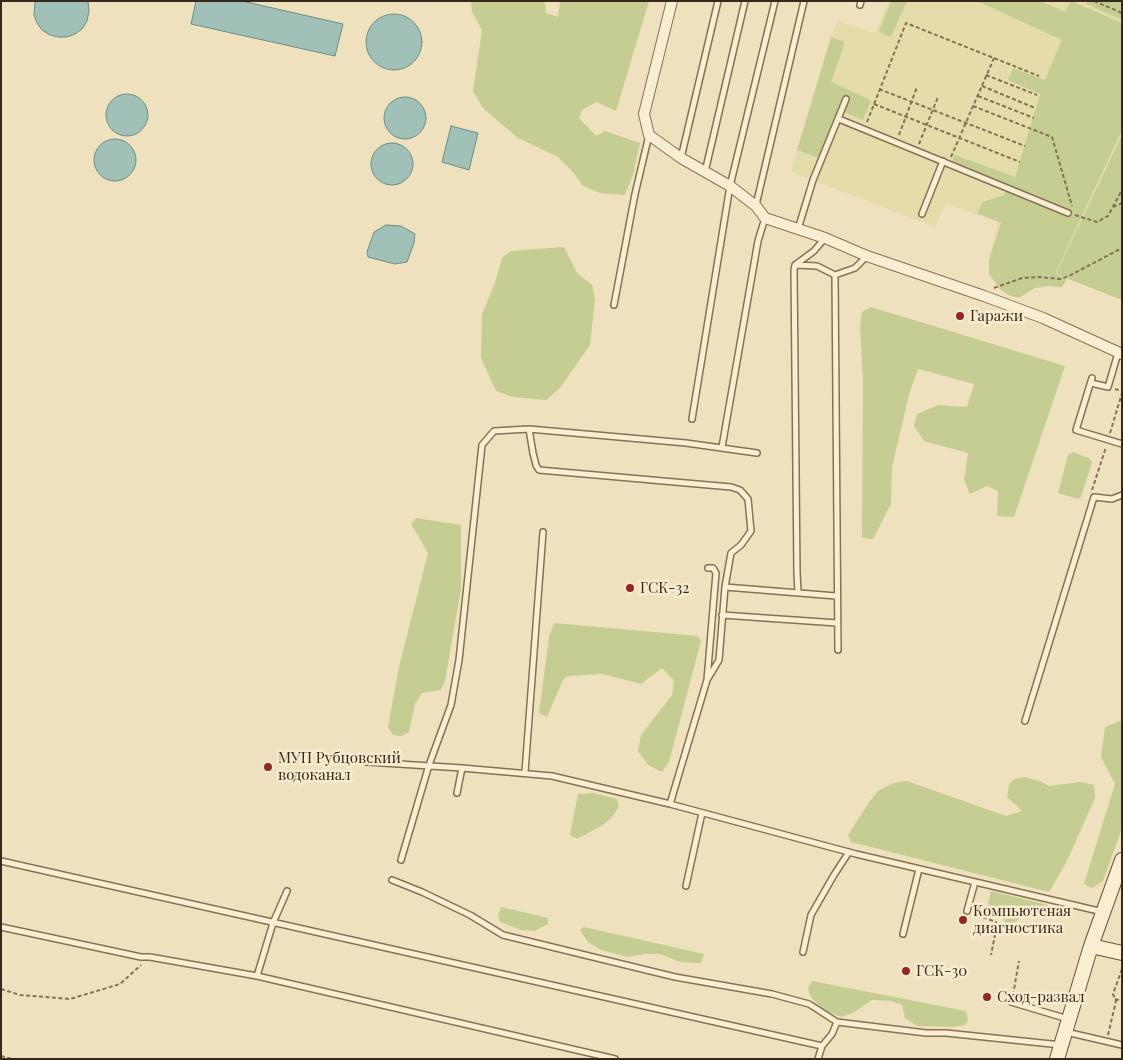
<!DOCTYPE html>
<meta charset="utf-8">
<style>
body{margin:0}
#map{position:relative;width:1123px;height:1060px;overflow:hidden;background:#efe1be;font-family:"Playfair Display",serif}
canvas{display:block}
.frame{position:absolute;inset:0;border:2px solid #36291b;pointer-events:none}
</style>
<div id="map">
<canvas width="1123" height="1060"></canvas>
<div class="frame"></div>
</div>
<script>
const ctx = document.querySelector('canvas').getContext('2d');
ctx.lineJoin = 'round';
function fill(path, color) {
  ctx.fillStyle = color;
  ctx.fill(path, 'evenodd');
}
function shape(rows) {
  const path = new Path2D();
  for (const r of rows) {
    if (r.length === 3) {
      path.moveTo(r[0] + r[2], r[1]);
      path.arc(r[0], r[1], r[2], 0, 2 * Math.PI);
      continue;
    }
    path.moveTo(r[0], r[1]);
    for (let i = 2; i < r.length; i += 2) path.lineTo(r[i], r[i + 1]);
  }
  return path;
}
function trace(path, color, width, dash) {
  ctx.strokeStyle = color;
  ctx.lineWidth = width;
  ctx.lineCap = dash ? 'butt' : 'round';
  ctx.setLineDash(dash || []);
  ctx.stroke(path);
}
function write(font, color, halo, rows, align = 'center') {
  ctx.font = font + ' "Playfair Display",serif';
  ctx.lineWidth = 5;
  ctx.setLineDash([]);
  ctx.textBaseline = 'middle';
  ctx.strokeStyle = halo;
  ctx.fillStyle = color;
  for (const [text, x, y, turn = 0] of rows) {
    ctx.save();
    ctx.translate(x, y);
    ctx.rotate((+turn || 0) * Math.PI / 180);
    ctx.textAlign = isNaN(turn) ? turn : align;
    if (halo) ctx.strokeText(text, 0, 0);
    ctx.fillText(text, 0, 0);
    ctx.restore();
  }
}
fill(shape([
 [889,1,1056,1,1061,3,1062,1,1079,1,1122,20,1122,135,1056,274,992,249,998,222,946,204,935,227,791,172,831,37,838,21,875,33]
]), '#e4dcab');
fill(shape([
 [471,1,545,1,546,13,558,17,560,1,649,1,616,111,596,102,582,110,579,118,596,136,605,131,640,143,633,175,625,195,600,193,583,186,573,172,558,157,518,138,483,108,473,91,482,30,472,12],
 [891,1,907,1,891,37,879,32],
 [977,1,1040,1,1065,12,1071,1,1122,23,1122,130,1055,274,1067,279,1062,287,1047,286,1035,288,1019,298,1008,295,1000,289,989,274,989,259,1001,223,977,213,983,202,1004,195,1011,186,951,163,955,155,1015,177,1040,94,1008,80,1013,68,1045,80,1062,40],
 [1087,1,1122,1,1122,20,1086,4],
 [831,37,845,42,831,82,871,100,863,120,840,110,819,158,797,150],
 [1122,135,1122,300,1056,274],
 [564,247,577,273,592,285,595,299,590,345,560,388,546,400,513,397,496,391,481,358,482,314,495,283,502,258,511,251],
 [871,307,1065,366,1014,517,997,516,998,491,987,486,970,494,964,480,968,453,924,441,914,426,917,414,938,405,967,407,974,384,918,369,910,391,892,467,891,504,873,539,862,538,863,380,860,326,862,312],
 [1073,452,1089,458,1092,462,1081,497,1078,499,1058,493,1068,455],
 [416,518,461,525,461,589,445,681,441,690,422,693,415,704,409,732,401,736,393,735,388,727,399,667,428,553,411,524],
 [554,623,698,636,701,641,669,762,662,772,648,765,638,751,641,735,672,695,674,681,662,668,641,684,603,674,567,676,563,680,547,717,539,713,549,637],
 [1122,720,1122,828,1103,881,1092,888,1084,884,1115,784,1101,757,1105,727],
 [1025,777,1042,782,1049,786,1081,782,1094,785,1095,798,1067,861,1049,892,851,842,848,835,869,802,879,790,894,783,907,781,1006,816,1022,811,1007,797,1009,784,1015,779],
 [593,793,617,799,619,806,613,816,603,825,577,839,570,835,578,794],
 [991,891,1048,905,1047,914,1038,918,1024,916,1012,924,1005,923,1001,913,988,904],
 [501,907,548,918,548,924,535,931,521,930,511,926,500,922,498,915],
 [584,927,704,954,701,963,680,962,660,954,645,954,628,957,601,950,588,942,580,930],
 [812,981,966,1011,968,1020,965,1025,953,1027,917,1026,905,1018,902,1005,892,1001,872,1000,853,1013,841,1017,823,1010,810,996,808,988]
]), '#c5cd92');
const water = shape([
 [35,1,88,1,89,11,87,21,82,29,75,34,67,37,58,37,50,35,42,30,37,23,34,15,35,1],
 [196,1,242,1,343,24,335,56,191,24,196,1],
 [394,42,28],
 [127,115,21],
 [405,118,21],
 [451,126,478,133,469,170,442,162,451,126],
 [115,160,21],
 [392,164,21],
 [386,225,401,226,415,234,414,243,407,262,395,264,368,257,367,252,374,232,386,225]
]);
fill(water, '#a1c0b7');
trace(water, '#698e85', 1);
const lane = shape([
 [860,5,861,1],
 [839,119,1068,213],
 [681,158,718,1],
 [705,172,745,1],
 [756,205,804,1],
 [922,214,943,161],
 [798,229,813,180,846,99],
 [796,265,817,266,835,275,855,268,867,256],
 [835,275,838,650],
 [614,305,635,194,649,135],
 [1092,378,1076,430,1122,444],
 [1091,383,1108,387,1118,353],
 [692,419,730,186,775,1],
 [529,429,533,453,536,465,539,470,731,487,740,490,748,499,751,531,741,545,731,553,725,587,719,660,707,680],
 [722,447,758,241,765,218],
 [725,587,836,596],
 [798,592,797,573,794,270,795,265,814,251,825,238],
 [722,615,837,623],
 [1025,721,1094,497,1112,499,1122,495],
 [367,762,462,768,552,776,670,804,856,854,1103,912],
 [525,772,543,532],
 [457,793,462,768],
 [670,804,707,680,716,573,713,568,708,568],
 [401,860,429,765,451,705,459,660,482,445,494,431,529,429,686,443,757,453],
 [1,861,822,1046],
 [392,880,422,892,470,915,503,935,675,977,772,994,809,1004,837,1022],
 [686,886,702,813],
 [967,911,975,882],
 [1,927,141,957,150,957,257,976,615,1059],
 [903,934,919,869],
 [803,952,811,915,834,875,849,852],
 [257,976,273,923,287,891],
 [1011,1002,1068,1019],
 [1066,1032,1122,1045],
 [818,1059,822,1046,832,1034,837,1022,926,1033,946,1033,1061,1045]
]);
const street = shape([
 [672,1,644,114,649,135,681,158,730,186,756,206,765,218,825,238,867,256,984,296,1043,318,1122,354]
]);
const secondary = shape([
 [1091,946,1122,953],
 [1057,1059,1091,946,1122,860]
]);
trace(lane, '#877156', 8);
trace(street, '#877156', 12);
trace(secondary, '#69523a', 16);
trace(shape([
 [1094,1,1122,13],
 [986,75,1037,95],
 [982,86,1035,108],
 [879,89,1025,146],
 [978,96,1034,118],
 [874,104,1020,162],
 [973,106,1052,137,1072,206],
 [867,122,906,23,1039,76],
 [899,135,917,87],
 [919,144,938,97],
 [951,157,994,58],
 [1113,207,1122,203],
 [1075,215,1097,222,1108,216,1122,190],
 [994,288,1022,278,1039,277,1060,279,1069,276,1122,248],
 [1115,389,1122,391],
 [1110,433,1122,393],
 [1092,490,1106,447],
 [977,915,996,922,997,925,991,955],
 [1,989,20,995,70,999,120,984,141,965],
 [1013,995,1019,961],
 [1115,999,1122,1001],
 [1108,1035,1116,1001,1113,994,1122,969],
 [1,1056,12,1059]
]), '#877156', 2, [4, 2.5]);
trace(lane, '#f9eed1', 5);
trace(street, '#f9eed1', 10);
trace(secondary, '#f9eed1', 14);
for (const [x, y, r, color] of [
 [960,316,5,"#972525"],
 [630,588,5,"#972525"],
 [268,767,5,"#972525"],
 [963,920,5,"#972525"],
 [906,971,5,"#972525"],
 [987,997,5,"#972525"]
]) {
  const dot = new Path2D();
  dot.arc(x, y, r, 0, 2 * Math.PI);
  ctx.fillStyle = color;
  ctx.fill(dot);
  trace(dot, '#f6ebce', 2);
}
write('15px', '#36291b', '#f6ebce', [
 ["Гаражи",970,316],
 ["ГСК-32",640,588],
 ["МУП Рубцовский",278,758],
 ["водоканал",278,775],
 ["Компьютеная",973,911],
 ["диагностика",973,928],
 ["ГСК-30",916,971],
 ["Сход-развал",997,997]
], 'left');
</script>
